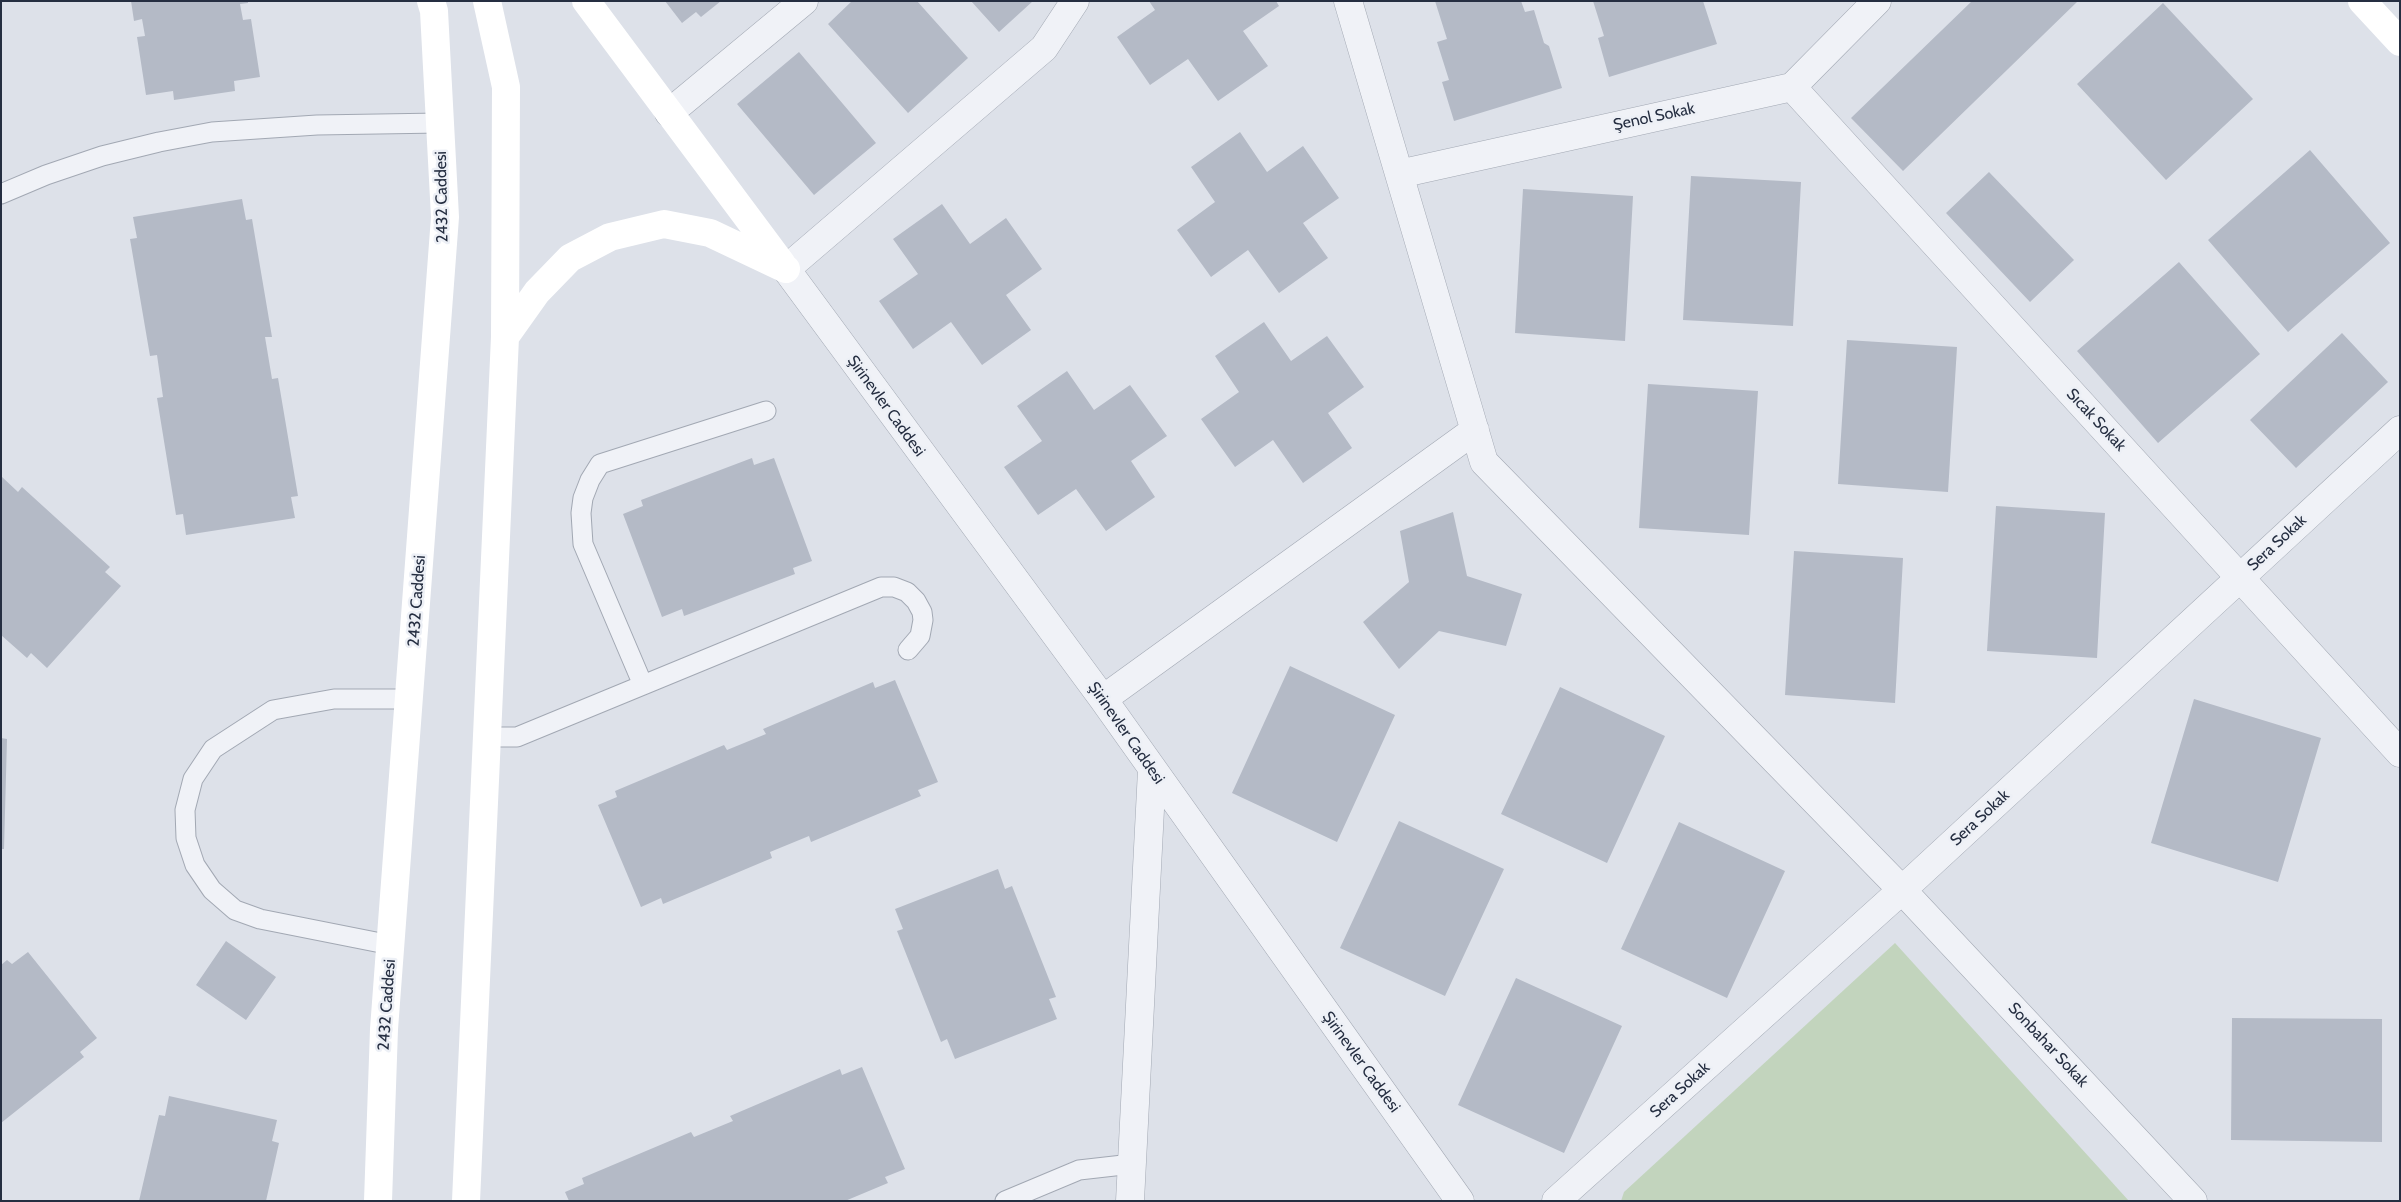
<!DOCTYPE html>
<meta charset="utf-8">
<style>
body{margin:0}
#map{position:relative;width:2401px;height:1202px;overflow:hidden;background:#dde1e9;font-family:Cabin,sans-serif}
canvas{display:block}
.frame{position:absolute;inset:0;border:2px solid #252e41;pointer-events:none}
</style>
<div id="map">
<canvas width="2401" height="1202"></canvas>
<div class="frame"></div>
</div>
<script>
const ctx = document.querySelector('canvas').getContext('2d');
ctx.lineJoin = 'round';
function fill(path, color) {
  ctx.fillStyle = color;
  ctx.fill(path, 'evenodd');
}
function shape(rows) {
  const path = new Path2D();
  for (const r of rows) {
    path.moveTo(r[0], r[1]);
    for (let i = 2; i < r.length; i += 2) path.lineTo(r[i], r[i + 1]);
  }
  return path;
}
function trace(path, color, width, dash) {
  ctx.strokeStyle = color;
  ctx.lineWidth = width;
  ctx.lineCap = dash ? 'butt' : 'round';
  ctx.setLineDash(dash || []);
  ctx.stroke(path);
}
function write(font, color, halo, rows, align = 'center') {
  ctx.font = font + ' Cabin,sans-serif';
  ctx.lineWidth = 5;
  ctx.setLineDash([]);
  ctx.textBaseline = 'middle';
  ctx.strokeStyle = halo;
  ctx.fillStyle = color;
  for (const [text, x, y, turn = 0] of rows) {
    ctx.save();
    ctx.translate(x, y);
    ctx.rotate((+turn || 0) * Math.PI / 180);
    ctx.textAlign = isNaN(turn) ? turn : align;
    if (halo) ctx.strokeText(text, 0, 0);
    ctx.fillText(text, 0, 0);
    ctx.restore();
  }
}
fill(shape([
 [1895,943,2129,1201,1621,1201,1624,1192]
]), '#c2d4bd');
fill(shape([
 [131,1,248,1,248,3,240,4,243,20,251,19,260,77,234,81,235,91,174,100,173,91,146,95,137,37,145,36,142,19,134,21],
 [665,1,721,1,701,17,696,12,682,23],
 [852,1,917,1,968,58,908,113,828,24],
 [971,1,1033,1,999,32],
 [1149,1,1276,1,1279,6,1243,31,1268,66,1218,101,1188,59,1150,85,1117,37,1155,10],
 [1435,1,1521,1,1525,12,1534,10,1544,43,1549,46,1562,88,1454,121,1442,82,1449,80,1437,42,1447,39],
 [1593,1,1703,1,1717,44,1609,77,1598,38,1604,36],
 [1972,1,2078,1,1903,171,1851,118],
 [2163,3,2253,99,2166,180,2077,84],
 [799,52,876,143,814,195,737,104],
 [1240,132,1267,172,1303,146,1339,198,1303,223,1328,258,1279,293,1248,250,1211,277,1177,230,1215,202,1191,167],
 [2310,150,2390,243,2288,332,2208,240],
 [1989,172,2074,260,2030,302,1946,213],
 [1691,176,1801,182,1793,326,1683,320],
 [1523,189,1633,196,1625,341,1515,333],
 [242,199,246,220,252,219,272,337,265,337,272,379,278,378,298,496,291,497,295,518,186,535,183,514,176,515,157,398,163,397,157,355,150,356,130,239,137,238,133,217],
 [942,204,970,244,1006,218,1042,269,1006,295,1031,330,982,365,951,322,913,349,879,301,918,274,893,239],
 [2179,262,2260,354,2158,443,2077,351],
 [1264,322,1291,361,1327,336,1364,387,1328,413,1352,448,1303,483,1273,440,1235,467,1201,419,1239,392,1215,356],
 [2342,333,2388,382,2296,468,2250,420],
 [1847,340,1957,347,1948,492,1838,484],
 [1067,371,1094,410,1130,385,1167,436,1131,461,1155,497,1106,531,1076,489,1038,515,1004,467,1042,441,1017,406],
 [1648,384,1758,391,1749,535,1639,528],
 [752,458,754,465,774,458,812,561,793,568,795,574,684,616,682,609,662,617,623,514,643,506,641,500],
 [1,476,18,492,22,487,110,567,105,572,121,586,47,668,31,653,27,658,1,635],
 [1996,506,2105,513,2097,658,1987,651],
 [1453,512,1467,576,1522,594,1506,646,1439,631,1399,669,1363,622,1409,582,1400,531],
 [1794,551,1903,558,1895,703,1785,695],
 [1290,666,1395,715,1337,842,1232,793],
 [895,680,938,782,918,790,921,796,811,842,809,836,770,852,772,858,663,904,661,898,641,907,598,805,617,797,615,791,724,745,727,750,766,734,763,729,873,682,875,688],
 [1560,687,1665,736,1607,863,1501,814],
 [2194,699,2321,738,2278,882,2151,843],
 [1,738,7,739,4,849,1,849],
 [1399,821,1504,869,1445,996,1340,948],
 [1679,822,1785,871,1727,998,1621,949],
 [998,869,1005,889,1012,886,1056,997,1049,999,1057,1019,955,1059,947,1039,941,1042,897,931,903,929,895,909],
 [226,941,276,977,246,1020,196,985],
 [28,952,97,1038,80,1052,84,1057,1,1123,1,965,7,960,12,964],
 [1516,978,1622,1026,1564,1153,1458,1105],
 [2232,1018,2382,1019,2382,1142,2231,1140],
 [862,1067,905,1169,885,1177,888,1183,845,1201,569,1201,565,1192,584,1184,582,1178,691,1132,694,1137,733,1121,730,1116,840,1069,842,1075],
 [169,1096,277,1120,272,1141,279,1143,266,1201,139,1201,159,1115,165,1116]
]), '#b4bac6');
const lane = shape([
 [1,194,46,175,102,156,159,142,212,132,317,125,440,123],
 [643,685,583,544,581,513,583,498,590,480,600,464,766,411],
 [486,737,517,737,881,587,894,587,907,592,916,601,922,612,923,620,920,636,908,650],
 [391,945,260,919,235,910,212,890,195,865,186,838,185,810,193,779,213,749,273,710,334,699,409,699],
 [1005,1201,1079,1170,1132,1164]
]);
const street = shape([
 [1075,1,1044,48,786,269,1103,699,1460,1201],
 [1348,1,1484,462,1902,890,2193,1201],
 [1792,87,2400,753],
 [669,113,804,1],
 [1399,174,1792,87,1877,1],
 [1103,699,1475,430],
 [1130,1201,1152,770],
 [1556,1201,1902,890,2400,430]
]);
trace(lane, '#a2a8b3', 21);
trace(street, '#a2a8b3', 29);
trace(lane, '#f0f2f7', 19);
trace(street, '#f0f2f7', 28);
trace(shape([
 [586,1,782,264],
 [2362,1,2400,42],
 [505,337,537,292,570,258,610,237,664,224,710,233,786,269],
 [378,1201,384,1029,445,217,434,11,431,1],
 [466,1201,505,337,506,87,487,1]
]), '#fff', 28);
write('16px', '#252e41', '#edf0f6', [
 ["Şenol Sokak",1654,117,-12],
 ["2432 Caddesi",442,197,-91],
 ["Şirinevler Caddesi",886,406,54],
 ["Sıcak Sokak",2096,420,47],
 ["Sera Sokak",2277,543,-43],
 ["2432 Caddesi",417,601,-86],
 ["Şirinevler Caddesi",1126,733,55],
 ["Sera Sokak",1980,818,-43],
 ["2432 Caddesi",387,1005,-86],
 ["Sonbahar Sokak",2048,1045,47],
 ["Şirinevler Caddesi",1361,1062,54],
 ["Sera Sokak",1680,1090,-42]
]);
</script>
